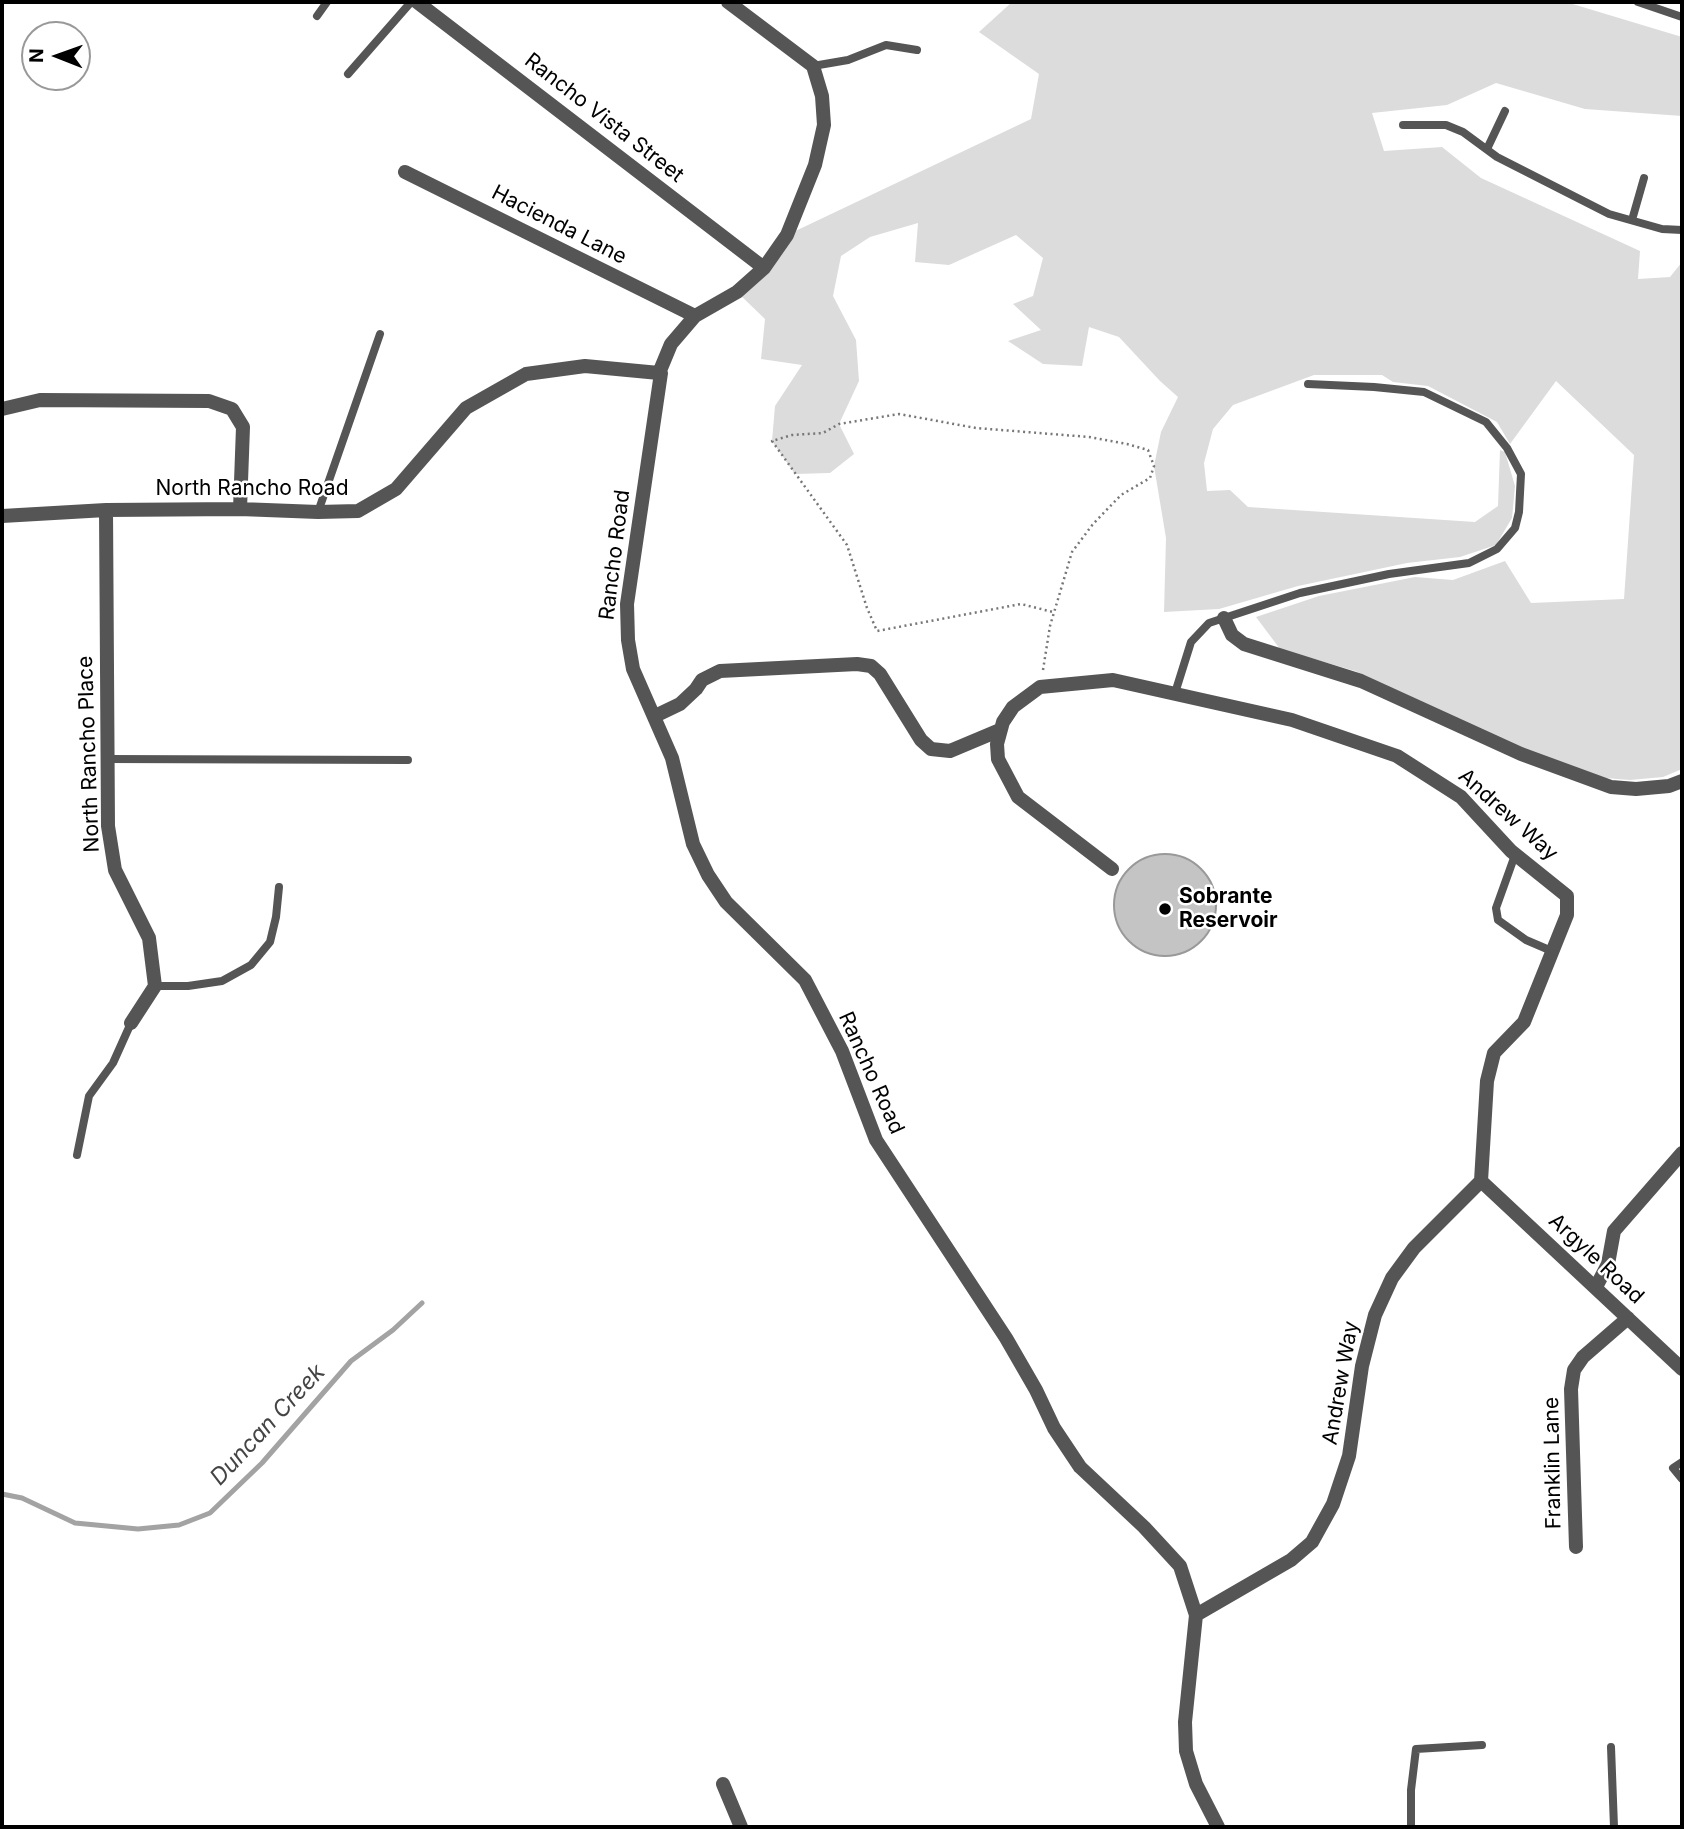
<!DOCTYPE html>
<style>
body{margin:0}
#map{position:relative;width:1684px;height:1829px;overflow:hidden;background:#fff;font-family:Inter,sans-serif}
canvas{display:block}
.frame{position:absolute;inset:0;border:4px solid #000;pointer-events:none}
.north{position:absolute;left:21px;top:21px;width:70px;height:70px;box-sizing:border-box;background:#fff;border:2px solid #999;border-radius:50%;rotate:271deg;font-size:19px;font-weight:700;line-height:28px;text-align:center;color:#000}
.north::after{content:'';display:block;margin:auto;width:24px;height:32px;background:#000;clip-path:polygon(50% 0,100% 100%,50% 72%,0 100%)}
</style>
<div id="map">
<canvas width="1684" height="1829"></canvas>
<div class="frame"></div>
<div class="north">N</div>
</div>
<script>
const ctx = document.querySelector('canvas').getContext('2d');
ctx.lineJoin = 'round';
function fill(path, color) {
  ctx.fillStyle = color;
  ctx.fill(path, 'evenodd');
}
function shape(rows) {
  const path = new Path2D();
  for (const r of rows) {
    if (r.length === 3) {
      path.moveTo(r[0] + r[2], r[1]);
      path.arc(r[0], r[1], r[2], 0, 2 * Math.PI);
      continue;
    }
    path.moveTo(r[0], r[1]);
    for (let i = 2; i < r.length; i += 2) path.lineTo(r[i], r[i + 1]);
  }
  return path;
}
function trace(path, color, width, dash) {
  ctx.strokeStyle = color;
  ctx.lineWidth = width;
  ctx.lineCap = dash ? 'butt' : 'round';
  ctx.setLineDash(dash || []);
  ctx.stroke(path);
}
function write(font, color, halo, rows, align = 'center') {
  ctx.font = font + ' Inter,sans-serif';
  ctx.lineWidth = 5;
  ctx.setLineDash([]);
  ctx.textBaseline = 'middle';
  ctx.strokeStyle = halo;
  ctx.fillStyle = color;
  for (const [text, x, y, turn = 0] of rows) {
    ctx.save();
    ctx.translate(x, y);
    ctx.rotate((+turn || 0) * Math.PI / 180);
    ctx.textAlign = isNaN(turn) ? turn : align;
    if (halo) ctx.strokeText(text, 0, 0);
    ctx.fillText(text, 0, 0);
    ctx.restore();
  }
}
fill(shape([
 [1012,2,1566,2,1682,37,1682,116,1585,109,1496,83,1447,105,1372,113,1384,151,1442,147,1481,178,1640,251,1638,279,1670,277,1682,262,1682,769,1663,777,1630,780,1605,778,1515,745,1355,671,1280,649,1256,617,1319,596,1415,577,1453,580,1505,561,1531,603,1624,599,1634,455,1556,381,1510,444,1497,422,1428,386,1393,382,1382,375,1314,375,1233,405,1213,429,1204,463,1207,491,1230,490,1248,507,1475,522,1498,506,1500,450,1505,452,1515,486,1512,518,1496,545,1460,557,1407,563,1298,586,1219,609,1164,612,1166,538,1154,466,1161,432,1178,397,1160,381,1119,337,1089,327,1082,366,1043,364,1008,341,1041,330,1013,304,1033,296,1043,258,1016,235,949,265,915,262,918,223,870,237,841,256,833,296,856,340,859,381,839,424,854,454,830,473,795,474,772,441,775,406,802,365,761,359,765,319,737,292,787,235,1031,119,1039,74,979,32]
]), '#dcdcdc');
trace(shape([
 [2,1494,22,1498,75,1523,138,1529,179,1525,210,1513,262,1463,351,1361,393,1330,422,1303]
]), '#a3a3a3', 5);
const building = shape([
 [1165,905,51]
]);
fill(building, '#c4c4c4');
trace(building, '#999', 2);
trace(shape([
 [1043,670,1050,626,1072,552,1093,524,1121,495,1150,478,1154,466,1148,450,1127,444,1089,437,976,428,899,414,839,424,823,433,792,435,772,441,847,545,867,608,877,631,1021,604,1053,612]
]), '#777', 2.5, [2, 3.5]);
trace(shape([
 [1638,2,1682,17],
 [317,16,327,2],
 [813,66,848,60,886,45,917,50],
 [348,74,411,2],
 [1403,125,1446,125,1463,132,1497,157,1609,214,1662,229,1682,230],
 [1487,149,1505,111],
 [1632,220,1644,178],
 [318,512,380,334],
 [1175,693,1191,642,1209,623,1300,593,1389,574,1469,563,1497,549,1515,528,1519,512,1521,474,1507,448,1486,422,1424,392,1374,387,1308,384],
 [107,759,408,760],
 [1515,855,1496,908,1498,920,1526,940,1554,952],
 [155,986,188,986,222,981,251,965,270,942,276,917,279,887],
 [77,1155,89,1096,113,1063,131,1023],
 [1682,1462,1673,1468,1682,1479],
 [1611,1747,1614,1827],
 [1411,1827,1411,1790,1416,1749,1482,1745]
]), '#555', 8);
trace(shape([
 [417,2,764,268],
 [728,2,813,66,822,96,824,125,815,165,787,235,764,268,737,292,695,316,671,344,659,373,661,373,627,604,628,640,633,669,672,758,693,844,708,875,726,902,805,980,842,1051,876,1140,1006,1338,1036,1390,1054,1428,1080,1467,1144,1527,1180,1566,1196,1615,1185,1722,1186,1751,1196,1784,1218,1827],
 [405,172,695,316],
 [2,409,40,400,209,401,232,409,243,427,240,509],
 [106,510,108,826,115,870,149,938,155,986,131,1023],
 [2,516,106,510,240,509,318,512,358,511,396,489,466,408,526,374,585,366,659,373],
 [1224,618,1232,635,1244,644,1361,681,1521,754,1611,787,1636,789,1669,786,1682,781],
 [655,716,680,704,696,689,702,680,720,671,857,664,871,666,880,674,921,740,931,749,950,751,1000,730],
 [1112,869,1018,797,998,759,997,744,1003,722,1013,707,1040,687,1113,680,1292,720,1397,756,1461,797,1511,851,1567,896,1567,915,1524,1022,1494,1053,1487,1081,1481,1181,1414,1248,1392,1278,1375,1315,1362,1366,1349,1456,1333,1504,1312,1542,1291,1560,1196,1615],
 [1481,1181,1682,1369],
 [1596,1287,1608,1264,1614,1231,1682,1153],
 [1576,1547,1571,1389,1574,1370,1583,1357,1628,1318],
 [723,1784,741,1827]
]), '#555', 14);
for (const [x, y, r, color] of [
 [1165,909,7,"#000"]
]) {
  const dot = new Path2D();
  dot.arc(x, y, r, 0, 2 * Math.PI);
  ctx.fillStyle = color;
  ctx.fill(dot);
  trace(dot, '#fff', 2.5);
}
write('21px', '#000', '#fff', [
 ["Rancho Vista Street",604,118,38],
 ["Hacienda Lane",559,225,27],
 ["North Rancho Road",252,489],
 ["Rancho Road",615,555,-83],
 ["North Rancho Place",89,754,-92],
 ["Andrew Way",1508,815,42],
 ["Rancho Road",871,1073,66],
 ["Argyle Road",1596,1259,43],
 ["Andrew Way",1341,1383,-80],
 ["Franklin Lane",1553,1463,-91]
]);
write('bold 21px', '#000', '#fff', [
 ["Sobrante",1179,897],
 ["Reservoir",1179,921]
], 'left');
write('italic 23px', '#444', '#fff', [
 ["Duncan Creek",268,1425,-47]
]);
</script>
